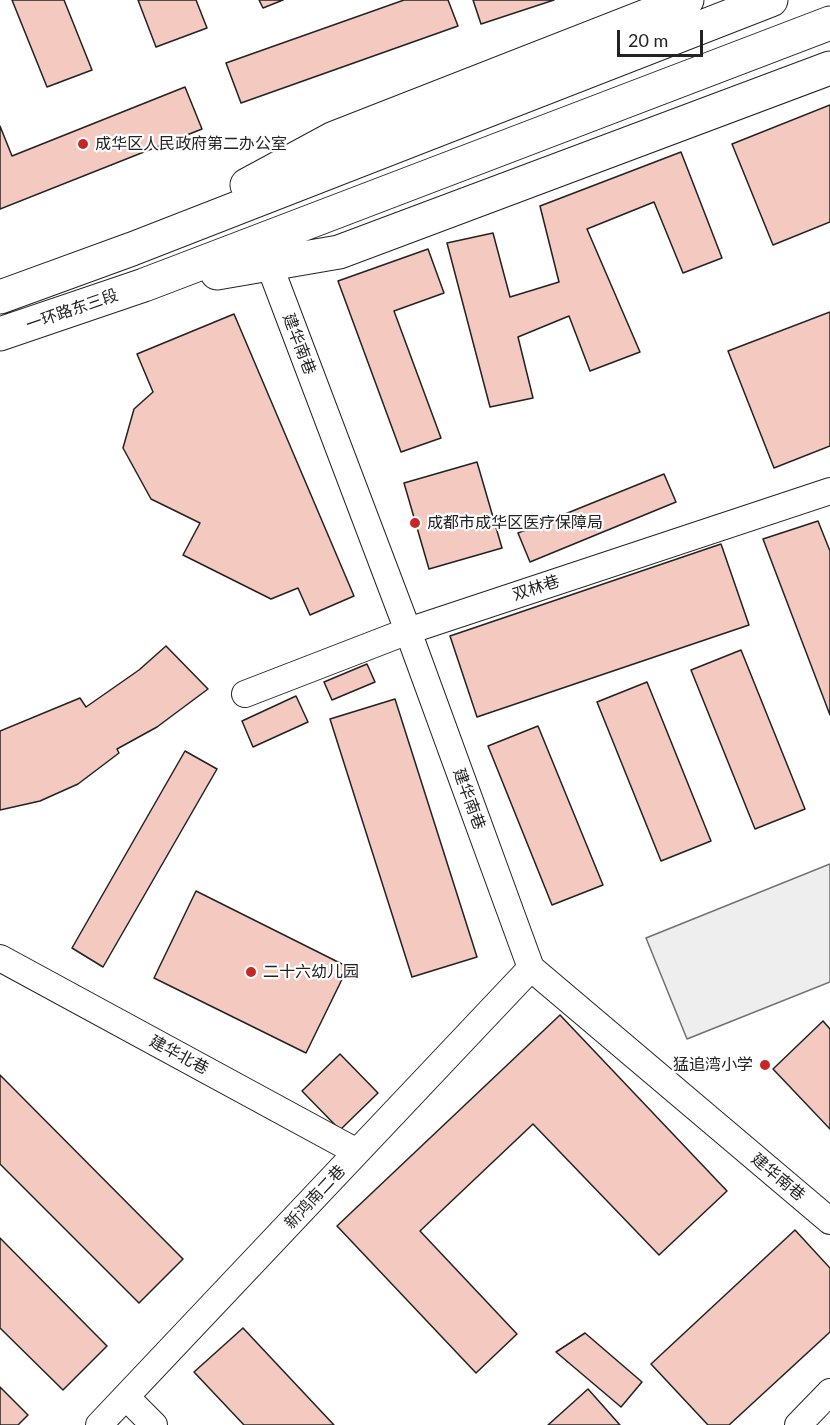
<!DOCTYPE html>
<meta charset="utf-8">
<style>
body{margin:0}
#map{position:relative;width:830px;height:1425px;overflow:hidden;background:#fff;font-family:Lato,sans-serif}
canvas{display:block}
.scale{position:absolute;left:617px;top:30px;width:86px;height:27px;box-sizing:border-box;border:3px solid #222;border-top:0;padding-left:8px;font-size:18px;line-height:21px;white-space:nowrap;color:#222;-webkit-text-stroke:4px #fff;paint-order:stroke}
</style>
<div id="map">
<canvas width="830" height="1425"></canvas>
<div class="scale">20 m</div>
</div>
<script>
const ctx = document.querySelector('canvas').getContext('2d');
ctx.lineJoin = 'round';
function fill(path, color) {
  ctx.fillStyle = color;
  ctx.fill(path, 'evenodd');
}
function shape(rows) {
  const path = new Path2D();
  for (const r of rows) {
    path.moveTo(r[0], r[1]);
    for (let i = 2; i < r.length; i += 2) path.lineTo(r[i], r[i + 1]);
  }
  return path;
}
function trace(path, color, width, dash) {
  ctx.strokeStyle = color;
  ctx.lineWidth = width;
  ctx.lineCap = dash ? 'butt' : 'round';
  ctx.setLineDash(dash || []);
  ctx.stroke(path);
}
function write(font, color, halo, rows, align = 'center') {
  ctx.font = font + ' Lato,"Noto Sans SC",sans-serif';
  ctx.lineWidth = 4.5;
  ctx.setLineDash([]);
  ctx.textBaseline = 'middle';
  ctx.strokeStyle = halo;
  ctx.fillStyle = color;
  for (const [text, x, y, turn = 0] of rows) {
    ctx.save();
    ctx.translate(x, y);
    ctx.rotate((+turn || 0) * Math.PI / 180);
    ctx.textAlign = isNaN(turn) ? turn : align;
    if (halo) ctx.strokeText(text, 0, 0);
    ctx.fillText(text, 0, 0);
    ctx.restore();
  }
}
const green = shape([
 [830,864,830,982,687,1039,646,938,830,864]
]);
fill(green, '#eee');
trace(green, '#6f6f6f', 1.5);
const building = shape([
 [12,0,64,0,92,70,47,87,12,0],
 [138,0,196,0,207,28,156,47,138,0],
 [259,0,283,0,263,8,259,0],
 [404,0,448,0,458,26,241,103,226,63,404,0],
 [473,0,554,0,481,24,473,0],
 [185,87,202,129,0,209,0,126,12,156,185,87],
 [830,105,830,222,773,245,732,144,830,105],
 [681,152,722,258,683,273,654,202,587,229,640,352,590,371,569,316,518,337,533,398,490,407,447,243,493,233,510,297,559,282,540,206,681,152],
 [428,249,444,293,394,311,441,438,401,452,338,281,428,249],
 [830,312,830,446,774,468,728,351,830,312],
 [234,314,354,596,310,615,298,588,271,599,183,555,200,523,151,499,123,448,134,409,153,392,137,354,234,314],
 [477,462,502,548,429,569,404,483,477,462],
 [664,474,676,502,530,562,518,533,664,474],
 [818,521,830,551,830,715,763,539,818,521],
 [721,544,749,625,477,717,450,636,721,544],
 [166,646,208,689,157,727,117,749,119,753,78,784,40,801,0,810,0,731,80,698,86,707,139,670,166,646],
 [741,650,805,809,755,829,691,670,741,650],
 [367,664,375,682,332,700,324,682,367,664],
 [647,682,711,841,661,861,597,702,647,682],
 [296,696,308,722,253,747,242,721,296,696],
 [395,699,477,957,412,977,330,719,395,699],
 [538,726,603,885,552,905,488,746,538,726],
 [185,751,217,769,103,967,72,948,185,751],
 [196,891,348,967,306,1053,154,978,196,891],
 [560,1015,727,1191,659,1255,533,1124,420,1231,517,1334,476,1373,337,1226,560,1015],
 [823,1021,830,1029,830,1129,773,1069,823,1021],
 [340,1054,378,1093,340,1130,302,1091,340,1054],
 [0,1075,183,1259,139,1303,0,1164,0,1075],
 [795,1230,830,1268,830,1332,729,1425,708,1425,651,1364,795,1230],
 [0,1238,107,1346,63,1390,0,1328,0,1238],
 [243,1328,334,1425,244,1425,194,1372,243,1328],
 [585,1333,642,1382,621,1407,556,1352,585,1333],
 [0,1387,28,1415,18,1425,0,1425,0,1387],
 [588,1389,620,1425,548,1425,588,1389]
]);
fill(building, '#f3c9c0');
trace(building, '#222', 1.5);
const minor = shape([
 [269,264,408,631,531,968,830,1221],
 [245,694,408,631,830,491],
 [0,958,357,1152],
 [126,1397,154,1425],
 [99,1425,531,968],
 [798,1425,830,1392]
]);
const primary = shape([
 [247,185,334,138,687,0],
 [217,273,339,252,830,68],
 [0,297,132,249,771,0],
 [0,334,144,285,830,23]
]);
trace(minor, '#222', 28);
trace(primary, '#222', 35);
trace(minor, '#fff', 26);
trace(primary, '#fff', 33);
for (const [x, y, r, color] of [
 [83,144,6,"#c62828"],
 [415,523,6,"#c62828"],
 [251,972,6,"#c62828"],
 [765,1065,6,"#c62828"]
]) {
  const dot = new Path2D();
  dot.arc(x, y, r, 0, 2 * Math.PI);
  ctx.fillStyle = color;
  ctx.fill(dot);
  trace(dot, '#fff', 2);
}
write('16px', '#222', '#fff', [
 ["成华区人民政府第二办公室",95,144],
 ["成都市成华区医疗保障局",427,523],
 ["二十六幼儿园",263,972],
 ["猛追湾小学",753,1065,"right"]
], 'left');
write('16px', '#222', '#fff', [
 ["一环路东三段",72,310,-19],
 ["建华南巷",299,344,69],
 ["双林巷",536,588,-18],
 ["建华南巷",469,799,70],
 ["建华北巷",179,1055,28],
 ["建华南巷",778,1177,40],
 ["新鸿南二巷",315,1197,-47]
]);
</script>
